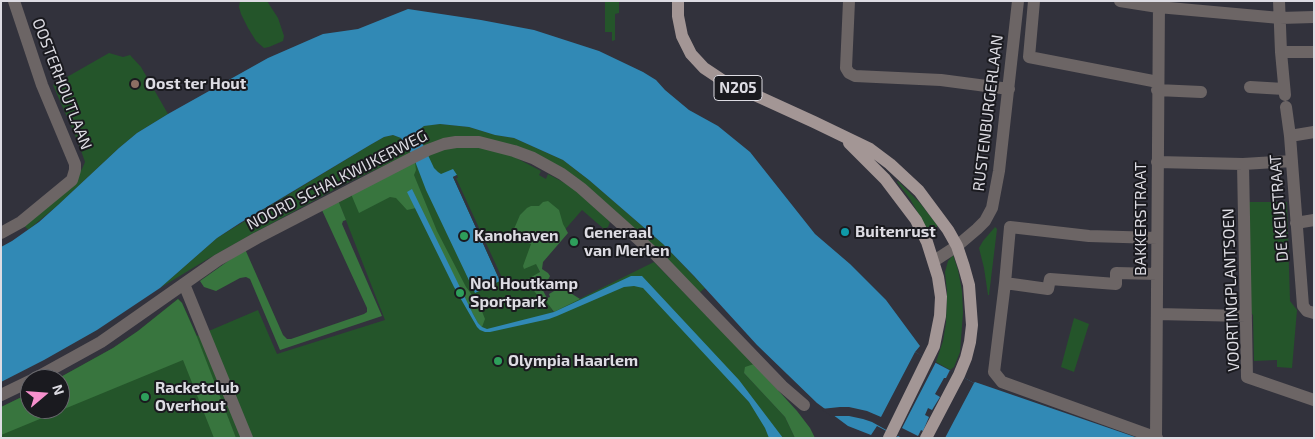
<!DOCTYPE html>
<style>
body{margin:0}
#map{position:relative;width:1315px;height:439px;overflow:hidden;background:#32323c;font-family:"Exo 2",sans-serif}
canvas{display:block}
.frame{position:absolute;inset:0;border:2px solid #dddce3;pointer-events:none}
.north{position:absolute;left:20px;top:369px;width:50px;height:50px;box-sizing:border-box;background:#1a1a1f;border:1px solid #68686d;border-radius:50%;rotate:72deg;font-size:14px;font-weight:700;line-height:20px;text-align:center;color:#dddce3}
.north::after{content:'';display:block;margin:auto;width:18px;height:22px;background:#f790cd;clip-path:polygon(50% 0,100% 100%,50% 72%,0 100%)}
</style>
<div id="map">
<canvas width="1315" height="439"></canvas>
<div class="frame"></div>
<div class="north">N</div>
</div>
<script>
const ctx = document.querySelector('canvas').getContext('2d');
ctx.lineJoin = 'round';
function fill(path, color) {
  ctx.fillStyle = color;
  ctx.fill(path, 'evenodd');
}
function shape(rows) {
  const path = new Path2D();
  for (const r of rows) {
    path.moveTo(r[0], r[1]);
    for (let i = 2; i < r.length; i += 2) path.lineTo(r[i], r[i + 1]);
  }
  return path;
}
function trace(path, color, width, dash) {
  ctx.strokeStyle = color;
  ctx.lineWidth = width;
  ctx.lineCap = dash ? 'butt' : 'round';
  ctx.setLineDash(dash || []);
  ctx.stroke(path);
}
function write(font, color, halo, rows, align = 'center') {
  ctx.font = font + ' "Exo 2",sans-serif';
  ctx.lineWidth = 4;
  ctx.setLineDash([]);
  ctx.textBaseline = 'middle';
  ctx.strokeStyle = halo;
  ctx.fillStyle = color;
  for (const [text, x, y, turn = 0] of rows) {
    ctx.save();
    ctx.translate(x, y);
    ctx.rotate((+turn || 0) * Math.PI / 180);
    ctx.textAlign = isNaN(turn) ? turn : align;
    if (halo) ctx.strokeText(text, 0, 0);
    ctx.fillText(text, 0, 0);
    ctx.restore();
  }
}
fill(shape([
 [240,1,267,1,278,18,284,36,283,41,269,47,264,48,256,41,248,28,241,14,239,7],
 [605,1,619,1,619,13,615,14,615,40,612,41,612,32,605,32],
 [109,53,123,57,130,55,141,67,168,114,137,133,119,148,58,205,28,230,22,223,73,182,82,169,85,162,78,142,53,85],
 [440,124,469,127,495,135,514,138,563,160,589,180,663,244,705,288,699,293,600,199,513,146,424,147,420,138,419,132,420,129,424,126,429,125],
 [393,135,401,138,411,153,343,185,254,233,206,260,160,288,217,238,370,145,384,137],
 [451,144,503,151,541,171,539,175,546,179,548,174,574,188,610,222,608,227,604,229,582,210,536,263,540,273,540,286,553,312,654,262,754,364,744,373,785,417,795,438,1,438,1,407,30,393,30,409,60,409,60,379,57,379,113,348,138,331,178,299,182,303,197,336,258,310,277,354,385,320,338,200],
 [898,181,920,203,937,225,937,227,930,231,928,230,910,199,897,182],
 [1248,202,1287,202,1290,301,1297,310,1292,368,1277,367,1277,360,1254,361,1253,315,1249,311],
 [995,227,997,229,989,295,988,295,984,268,979,248,983,241],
 [953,255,958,270,962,291,963,313,960,352,954,367,950,370,936,362,943,341,946,323,947,292,945,272,948,261],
 [1074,318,1089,324,1074,372,1061,367]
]), '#24552a');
fill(shape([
 [415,162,416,170,414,175,416,180,437,231,466,287,479,304,485,319,482,327,478,323,473,314,408,192,416,208,407,210,396,198,390,197,359,213,351,194],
 [338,200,346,220,343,221,342,224,382,316,280,350,250,279,246,277,240,278,216,291,204,287,200,281,245,249,283,335,287,339,291,339,364,314,367,312,367,308,321,208],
 [548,201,559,210,563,224,568,233,543,262,542,269,548,273,550,276,548,280,541,287,547,298,550,297,549,294,561,287,580,299,554,312,546,301,539,297,530,286,528,279,540,272,536,264,524,269,523,266,531,244,511,236,520,215,527,208,531,206,539,206,543,202],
 [178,299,182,303,197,337,236,438,214,438,183,360,1,435,1,407,30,393,30,409,60,409,60,379,57,379,113,348,138,331],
 [754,364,797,411,810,428,815,438,795,438,785,417,744,373,745,367]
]), '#38753e');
fill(shape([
 [408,9,481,20,534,30,599,51,643,72,656,80,665,90,689,110,718,126,750,152,815,234,850,264,886,300,920,346,915,352,974,383,975,382,1138,438,900,438,877,426,871,435,848,426,817,403,757,345,694,276,663,244,589,180,563,160,514,138,495,135,469,127,440,124,424,126,420,129,419,132,420,138,434,168,438,172,441,174,453,169,457,175,453,177,500,281,475,293,426,190,413,156,401,138,393,135,384,137,370,145,240,223,217,238,160,288,97,330,44,360,1,382,1,247,12,241,39,222,58,205,119,148,137,133,168,114,268,58,323,34,358,29],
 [412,189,473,314,478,323,482,327,487,329,554,312,631,276,642,276,739,380,783,438,769,438,765,428,749,402,643,288,634,286,624,287,557,316,549,319,490,332,485,332,480,330,477,327,454,287,407,192]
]), '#3189b5');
fill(shape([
 [457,175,458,178,456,178,503,280,500,281,453,177],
 [915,352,936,362,902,428,918,436,921,430,923,431,929,417,925,415,928,408,932,410,940,397,935,394,944,378,946,378,950,370,974,383,945,438,902,438,898,436,897,436,872,422,863,419,849,416,831,416,821,409,840,407,849,407,867,411,881,417]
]), '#32323c');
trace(shape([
 [849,1,846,68,849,73,855,76,941,80,1009,89],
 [1034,1,1029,57,1158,82],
 [1120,1,1158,7,1280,18,1314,17],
 [1279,1,1281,52,1285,95],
 [1281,52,1314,52],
 [1250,87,1284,89],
 [1157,90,1201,92],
 [1286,107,1290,136,1303,306,1307,311,1314,313],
 [1290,136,1314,132],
 [1157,162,1243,164,1292,161],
 [1243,164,1247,377,1314,400],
 [1296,223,1314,220],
 [1,233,21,222,72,180,75,170,75,164,42,85,14,1],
 [1157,238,1089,236,1010,227,1005,283,994,372,1002,382,1157,438],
 [934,261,957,246,977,229,985,221,992,208,999,171,1018,1],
 [1005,283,1048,289,1050,279,1116,284,1116,273,1157,274],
 [184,284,247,438],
 [1157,314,1246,316],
 [34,379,101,342,218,260,257,238,410,159,428,150,444,144,456,142,479,142,514,151,533,158,562,174,581,188,656,255,782,386,804,405],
 [1,395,30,381],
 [1156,437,1159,1]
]), '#6c6565', 12);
trace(shape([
 [678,1,678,16,682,36,691,54,704,68,722,80,814,122,870,149,890,164,919,191,948,230,957,246,964,267,969,285,972,325,970,342,966,358,959,375,926,438],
 [849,143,885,179,916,220,927,242,938,277,941,297,940,316,934,346,889,438]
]), '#a39695', 12);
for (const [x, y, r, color] of [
 [135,84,5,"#8d6e63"],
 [845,232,5,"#0f9aa8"],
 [464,236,5,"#2e9e5b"],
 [574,242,5,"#2e9e5b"],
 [460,293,5,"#2e9e5b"],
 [498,361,5,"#2e9e5b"],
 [145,397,5,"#2e9e5b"]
]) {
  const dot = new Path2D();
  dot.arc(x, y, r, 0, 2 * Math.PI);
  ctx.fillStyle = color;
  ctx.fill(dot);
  trace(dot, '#1a1a1f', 2);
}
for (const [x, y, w] of [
 [738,88,48]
]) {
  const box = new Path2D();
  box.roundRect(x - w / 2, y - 12.5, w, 25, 4);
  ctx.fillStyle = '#1a1a1f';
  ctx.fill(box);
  trace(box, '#dddce3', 1);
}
write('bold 15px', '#dddce3', null, [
 ["N205",738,88]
]);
write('16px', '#dddce3', '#1a1a1f', [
 ["OOSTERHOUTLAAN",62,84,69],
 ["RUSTENBURGERLAAN",988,113,-83],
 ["NOORD SCHALKWIJKERWEG",337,180,-27],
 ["DE KEIJSTRAAT",1279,208,-94],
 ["BAKKERSTRAAT",1141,219,-90],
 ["VOORTINGPLANTSOEN",1231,290,-92]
]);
write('bold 16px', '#dddce3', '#1a1a1f', [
 ["Oost ter Hout",145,84],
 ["Buitenrust",855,232],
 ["Generaal",584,233],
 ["van Merlen",584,251],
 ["Kanohaven",474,236],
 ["Nol Houtkamp",470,284],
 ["Sportpark",470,302],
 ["Olympia Haarlem",508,361],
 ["Racketclub",155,388],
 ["Overhout",155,406]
], 'left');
</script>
